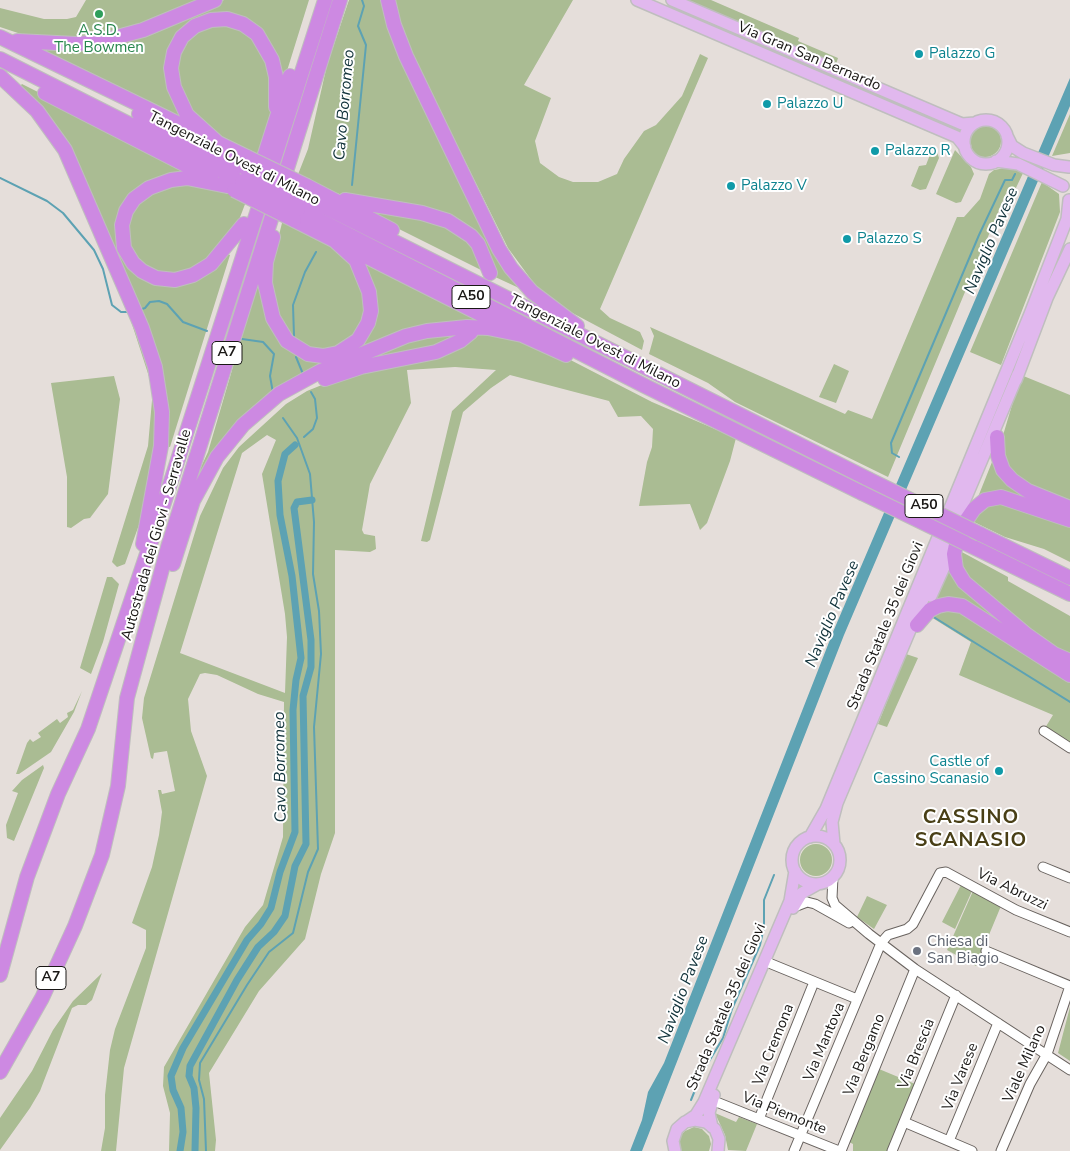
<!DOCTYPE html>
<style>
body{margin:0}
canvas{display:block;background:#e5deda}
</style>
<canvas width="1070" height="1151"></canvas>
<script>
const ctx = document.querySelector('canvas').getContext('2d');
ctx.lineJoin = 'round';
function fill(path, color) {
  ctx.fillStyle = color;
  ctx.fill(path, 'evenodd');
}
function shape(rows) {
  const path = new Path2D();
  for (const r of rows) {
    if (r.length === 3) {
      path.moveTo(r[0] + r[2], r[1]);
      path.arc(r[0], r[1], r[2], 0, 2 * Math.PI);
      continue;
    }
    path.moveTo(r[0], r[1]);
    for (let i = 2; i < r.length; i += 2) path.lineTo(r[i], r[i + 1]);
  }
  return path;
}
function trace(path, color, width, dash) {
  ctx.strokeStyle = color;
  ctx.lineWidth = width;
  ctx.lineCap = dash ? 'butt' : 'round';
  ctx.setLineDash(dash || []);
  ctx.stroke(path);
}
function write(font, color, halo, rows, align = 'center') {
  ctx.font = font + ' "Nunito Sans",sans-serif';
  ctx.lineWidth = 4;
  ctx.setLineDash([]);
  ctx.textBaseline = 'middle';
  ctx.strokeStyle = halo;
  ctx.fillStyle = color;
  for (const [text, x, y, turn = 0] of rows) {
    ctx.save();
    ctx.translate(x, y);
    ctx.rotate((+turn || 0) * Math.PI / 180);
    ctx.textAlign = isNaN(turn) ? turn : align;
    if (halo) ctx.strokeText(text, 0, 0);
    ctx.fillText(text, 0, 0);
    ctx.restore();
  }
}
fill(shape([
 [86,0,204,0,152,22,93,39,24,35,0,27,0,8,44,19,67,19,76,17],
 [224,0,309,0,282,87,263,36,205,19,170,52,187,122,45,51,47,48,143,35],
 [349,0,384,0,519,288,493,276,467,227,339,194,297,177,308,149,327,65],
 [393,0,573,0,524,85,551,98,535,141,540,163,559,177,573,182,598,182,617,174,624,159,644,131,656,125,682,96,700,54,708,58,600,309,610,318,640,332,644,341,642,350,563,308,541,293,508,248,406,42],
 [688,0,711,0,799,38,798,41,838,58,836,64],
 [220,24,236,26,251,35,261,47,273,88,272,107,260,157,217,137,196,117,187,105,176,72,182,44,205,26],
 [733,31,858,84,856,90,730,36],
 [22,84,195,171,156,180,117,229,153,283,212,269,228,254,230,255,170,447,165,446,166,424,106,232,20,86],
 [907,104,958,126,962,130,961,133,901,108,903,105],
 [1070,114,1070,153,1052,156],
 [985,141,16],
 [955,150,971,167,974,174,961,202,956,203,936,194],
 [931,152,937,152,939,158,926,189,920,190,911,186,919,166,926,165],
 [1010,167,1024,171,1014,192,1007,191,888,477,735,402,708,383,649,354,654,336,650,327,845,414,848,410,872,419,957,217,964,217,980,199,989,174,994,170],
 [198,182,247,199,234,233,218,253,187,273,160,274,140,262,128,244,127,221,140,198,165,185],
 [1042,182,1059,194,1060,212,1001,365,970,352],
 [357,208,442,223,472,243,485,272],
 [283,219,343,254,358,275,365,293,365,322,349,343,325,352,311,350,291,339,278,320,269,275],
 [359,259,477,314,471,322,437,324,282,387,191,496,194,482,208,452,261,271,270,321,321,361,373,323],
 [131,321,135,321,155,385,158,440,145,508,125,564,117,567,112,562,148,446,153,389],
 [466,331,446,343,361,362,400,340],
 [475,333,493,333,555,352,652,402,736,438,730,461,707,523,700,530,690,504,639,506,647,462,652,447,653,429,641,416,618,417,609,401,510,375,491,388,463,412,430,540,427,542,421,541,452,411,496,370,455,367,407,370,411,403,370,484,362,530,364,534,375,536,376,549,370,552,335,550,335,833,321,874,305,939,259,991,209,1073,216,1140,215,1151,169,1151,170,1113,163,1086,164,1067,245,927,263,905,283,837,284,702,258,694,217,675,205,673,200,674,188,699,191,731,207,776,124,1068,116,1151,101,1151,105,1128,105,1095,110,1050,115,1029,146,948,146,930,132,923,152,867,159,835,162,812,158,790,161,790,162,794,175,791,167,751,154,753,153,759,151,758,142,718,144,698,200,516,223,468,239,447,286,404,307,391,344,376],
 [267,435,276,440,262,474,285,614,287,637,285,693,180,653,242,453],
 [834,364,849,371,836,403,819,397],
 [1021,375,1070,395,1070,503,1030,487,1008,468,1001,442],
 [114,376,120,399,108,494,90,518,84,519,71,528,67,527,67,477,51,383],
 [994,457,998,466,1060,509,978,497],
 [996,502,1070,523,1070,562,1044,549,1005,537,972,521,979,511],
 [960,551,1008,577,1008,581,1070,616,1070,657,1048,646,961,571],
 [949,566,1016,632,972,608,933,602],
 [107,577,112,577,119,584,103,642,91,674,80,668],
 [950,607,1070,679,1070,744,1045,728,1053,715,959,675,971,642,931,617],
 [906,654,918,658,887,727,878,724],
 [82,691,74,712,51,752,19,774,16,774,27,743,30,739,33,742,41,737,38,733,57,719,60,723,68,717,67,713,73,710],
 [43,765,44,768,14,841,7,838,6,825,18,793,12,791,22,780],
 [816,860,16],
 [961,885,972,891,955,929,942,922],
 [973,891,1001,906,976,966,947,950],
 [867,896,887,905,874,929,857,917],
 [102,973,92,1000,86,1005,78,1005,72,1008,40,1091,30,1108,0,1150,0,1118,32,1071,53,1030,73,1001],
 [1070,1007,1070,1061,1058,1053],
 [879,1069,915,1084,888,1151,853,1151,853,1144,849,1142],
 [715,1113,736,1122,739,1117,757,1124,746,1151,728,1150,725,1135],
 [694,1127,702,1129,709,1136,711,1144,709,1151,681,1151,679,1144,681,1135,685,1131]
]), '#aabc93');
fill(shape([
 [1070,78,1070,106,844,635,642,1151,630,1151,642,1120,648,1092,664,1063,833,632]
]), '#5da2b3');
trace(shape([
 [0,178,47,201,63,213,94,250,103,269,112,305,121,312,128,312],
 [352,185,366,45,358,26,364,6,362,0],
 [139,310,145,308,150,302,159,301,167,304,183,322,207,331],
 [294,336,293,305,305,272,316,252],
 [242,339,263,342,274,354,270,376,273,393],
 [296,357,303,374],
 [304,437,313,429,317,418,315,399,311,392],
 [899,457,892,453,891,443,979,235,1005,180,1012,180,1015,174],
 [932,616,1070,702],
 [691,1100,702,1073,723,1038,732,1009,760,945,764,927,764,900,774,875],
 [206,1151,204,1099,199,1080,200,1063,247,985,269,952,293,933,308,872,318,849,314,727,321,654,319,611,313,574,314,522,310,474,297,438,283,418]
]), '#5da2b3', 2);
trace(shape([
 [180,1151,183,1132,181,1108,173,1090,171,1076,183,1048,247,940,261,924,271,908,280,872,295,832,293,710,296,680,301,658,292,576,280,515,278,481,285,454,295,445],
 [195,1151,196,1108,194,1088,189,1076,190,1066,237,980,258,947,274,932,285,916,295,866,306,844,303,696,311,667,311,640,294,508,297,502,312,500]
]), '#5da2b3', 7);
const minor = shape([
 [1044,731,1070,748],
 [1043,867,1070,878],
 [833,877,832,898,835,905,869,934,915,969,1070,1070],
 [794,907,807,902,815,904,849,923],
 [986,951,1070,986],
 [769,963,857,999],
 [719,1103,839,1151],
 [759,1119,814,982],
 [904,1122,972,1151],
 [949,1141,998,1023],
 [794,1151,881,943,888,935,907,929,913,924,940,873,946,872,1016,910,1070,932],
 [841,1151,915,969],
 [892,1151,956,995],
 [1001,1151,1030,1084,1047,1054,1070,986]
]);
const major = shape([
 [637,0,957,137,965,147],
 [672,0,962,124,975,123],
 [986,142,22],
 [1007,136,1012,146,1023,153,1054,165,1069,167],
 [996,161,1018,164,1063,186],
 [1016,380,1047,298,1070,249],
 [931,596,953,547],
 [816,860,24],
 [810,837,826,809,1030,314,1067,219,1069,200],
 [834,844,832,822,837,803,1018,374],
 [793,908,802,893,818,884],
 [687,1121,696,1115,704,1102,790,901,795,871],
 [712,1127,709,1113,714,1095],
 [675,1151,673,1141,677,1129,685,1122,695,1120,706,1122,715,1129,719,1139,718,1151]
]);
const highway = shape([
 [388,0,394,25,406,56,499,249,511,268,532,292,577,326],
 [0,37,247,157],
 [17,41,76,44,99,42,143,30,215,0],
 [0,59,242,181],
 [0,76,37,111,65,150,142,328,155,367,162,412,161,446,143,544],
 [45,93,211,178],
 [139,114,243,167],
 [218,143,187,115,174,87,171,68,174,52,182,37,195,26,211,20,227,19,243,24,257,34,272,60,276,77,276,107],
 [260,170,290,76],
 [227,186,187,178,171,180,149,188,134,199,126,211,122,225,124,248,133,263,142,271,156,278,175,280,193,275,211,264,244,224],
 [307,186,392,230],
 [303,196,868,479],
 [345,200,422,213,448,221,471,236,478,244,490,273],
 [298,209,643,385,862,493],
 [294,220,522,335,566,355],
 [273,237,266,262,265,283,273,318,287,341,308,354,323,356,338,353,358,340,368,323,371,311,369,292,356,260,333,239],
 [325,379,361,367,436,352,460,341,471,332],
 [997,437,998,456,1003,470,1012,480,1028,491,1070,508],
 [1070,520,1001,497,985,500,974,509,959,531,954,554,956,569,964,582,1027,635,1054,654,1070,661],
 [980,534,1070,578],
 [965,543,1070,594],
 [173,564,193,501,217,457,243,425,279,394,321,371,406,336,427,331,467,327,488,328,522,335],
 [917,625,930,610,938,606,948,604,962,606,1070,675],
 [0,975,27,877,58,794,88,729,164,503,325,0],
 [0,1072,42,998,75,926,102,855,118,786,127,698,168,547,340,0]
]);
trace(minor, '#69635f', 11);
trace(major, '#bfbebe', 14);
trace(highway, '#bfbebe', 16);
trace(minor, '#fff', 9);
trace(major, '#e1b8ee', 11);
trace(highway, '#cd89e2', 14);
const highwayBridge = shape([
 [247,157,307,186],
 [243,167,303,196],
 [242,181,298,209],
 [234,190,294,220],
 [868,479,980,534],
 [862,493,965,543]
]);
trace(highwayBridge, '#bfbebe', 16, []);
trace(highwayBridge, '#cd89e2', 14);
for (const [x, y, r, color] of [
 [99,14,5,"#2e9e5b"],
 [919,54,5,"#0f9aa8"],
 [767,104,5,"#0f9aa8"],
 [875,151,5,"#0f9aa8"],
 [731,186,5,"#0f9aa8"],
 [847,239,5,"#0f9aa8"],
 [999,771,5,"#0f9aa8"],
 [917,951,5,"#6b7280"]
]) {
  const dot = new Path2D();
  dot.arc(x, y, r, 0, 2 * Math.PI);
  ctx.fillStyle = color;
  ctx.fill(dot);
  trace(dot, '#fff', 2);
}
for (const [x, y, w] of [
 [471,297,38],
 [227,353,30],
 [924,506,38],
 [51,978,30]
]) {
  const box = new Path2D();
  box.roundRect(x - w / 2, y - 11.5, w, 23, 4);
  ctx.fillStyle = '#fff';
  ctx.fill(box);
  trace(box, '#1a1816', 1);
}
write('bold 14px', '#1a1816', null, [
 ["A50",471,297],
 ["A7",227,353],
 ["A50",924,506],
 ["A7",51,978]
]);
write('15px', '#27864d', '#fff', [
 ["A.S.D.",99,31],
 ["The Bowmen",99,48]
]);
write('15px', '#0d838f', '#fff', [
 ["Palazzo G",929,54],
 ["Palazzo U",777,104],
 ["Palazzo R",885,151],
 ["Palazzo V",741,186],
 ["Palazzo S",857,239],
 ["Castle of",989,762,"right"],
 ["Cassino Scanasio",989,779,"right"]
], 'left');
write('15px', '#1a1816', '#fff', [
 ["Via Gran San Bernardo",809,57,23],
 ["Tangenziale Ovest di Milano",234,159,27],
 ["Tangenziale Ovest di Milano",595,342,27],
 ["Autostrada dei Giovi - Serravalle",157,535,-74],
 ["Strada Statale 35 dei Giovi",886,626,-68],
 ["Via Abruzzi",1012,890,26],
 ["Strada Statale 35 dei Giovi",727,1007,-67],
 ["Via Mantova",825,1042,-67],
 ["Via Cremona",774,1045,-68],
 ["Via Brescia",917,1054,-68],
 ["Via Bergamo",865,1055,-68],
 ["Viale Milano",1025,1064,-66],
 ["Via Varese",961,1077,-68],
 ["Via Piemonte",784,1114,22]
]);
write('15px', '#5b616d', '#fff', [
 ["Chiesa di",927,942],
 ["San Biagio",927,959]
], 'left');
write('italic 16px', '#10323a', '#fff', [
 ["Cavo Borromeo",345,105,-85],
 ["Naviglio Pavese",992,241,-67],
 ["Naviglio Pavese",833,614,-67],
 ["Cavo Borromeo",281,767,-91],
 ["Naviglio Pavese",684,990,-69]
]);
ctx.letterSpacing = '1px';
write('bold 20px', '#493f16', '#fff', [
 ["CASSINO",971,818],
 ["SCANASIO",971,841]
]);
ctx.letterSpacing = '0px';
</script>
